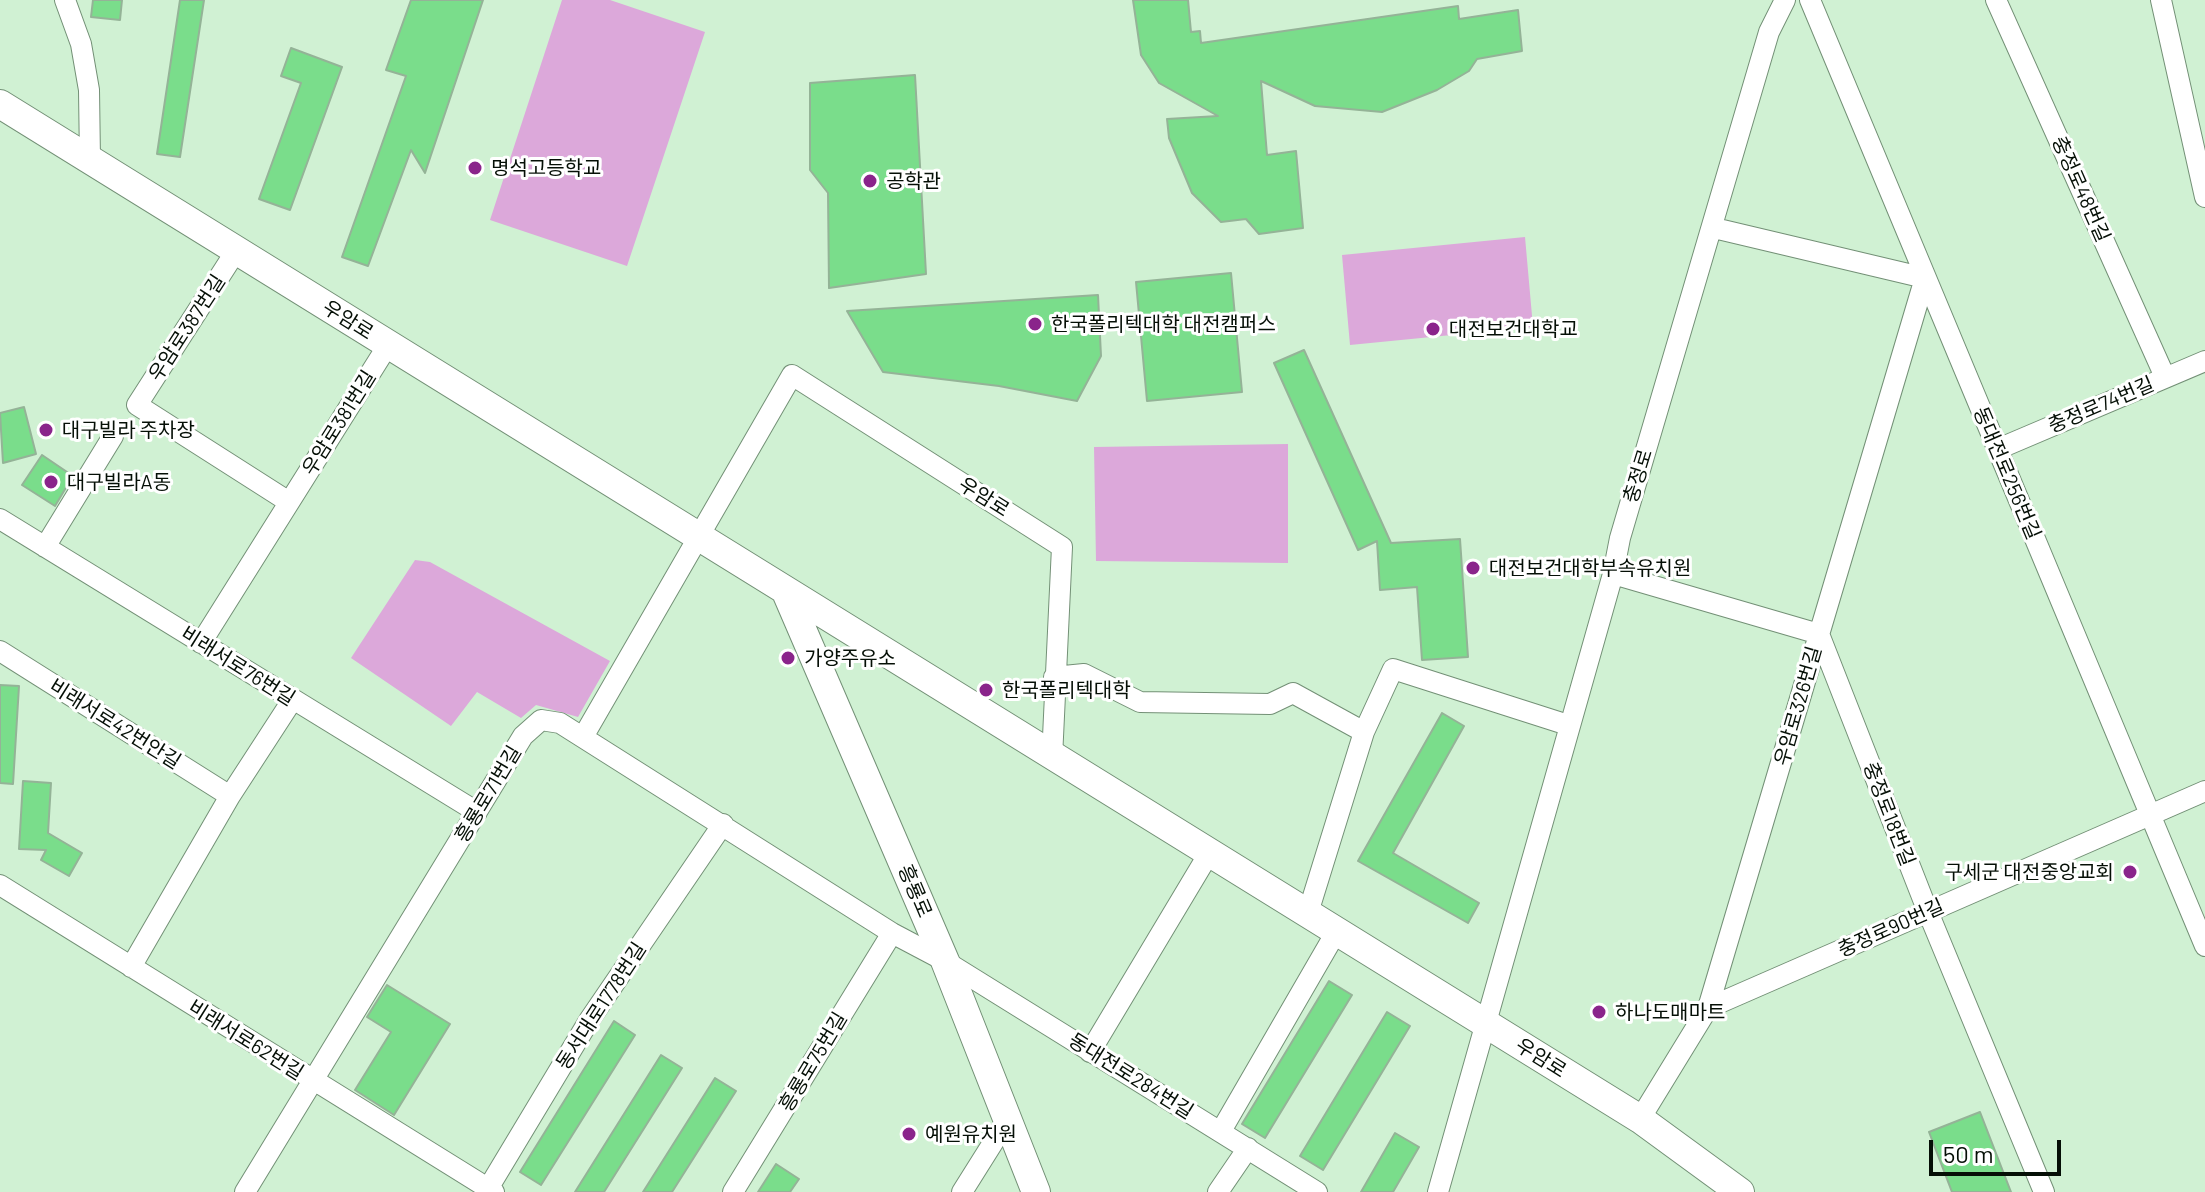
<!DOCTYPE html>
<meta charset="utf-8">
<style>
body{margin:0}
#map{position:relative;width:2205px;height:1192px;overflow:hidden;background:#d0f1d3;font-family:Barlow,sans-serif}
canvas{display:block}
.scale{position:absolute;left:1929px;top:1140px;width:132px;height:36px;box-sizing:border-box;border:4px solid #050f06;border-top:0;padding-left:10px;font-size:24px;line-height:28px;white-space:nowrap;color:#050f06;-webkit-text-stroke:6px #fff;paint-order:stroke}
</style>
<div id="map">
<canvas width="2205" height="1192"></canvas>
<div class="scale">50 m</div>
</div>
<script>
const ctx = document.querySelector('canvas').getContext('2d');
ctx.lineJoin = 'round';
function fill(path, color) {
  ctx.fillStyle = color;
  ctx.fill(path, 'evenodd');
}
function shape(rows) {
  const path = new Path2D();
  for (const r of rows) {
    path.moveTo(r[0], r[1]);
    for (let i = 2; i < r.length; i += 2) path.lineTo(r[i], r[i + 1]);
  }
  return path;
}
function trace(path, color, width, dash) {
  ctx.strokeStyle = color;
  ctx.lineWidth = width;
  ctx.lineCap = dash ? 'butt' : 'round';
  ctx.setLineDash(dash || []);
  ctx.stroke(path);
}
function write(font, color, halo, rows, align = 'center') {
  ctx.font = font + ' Barlow,"Noto Sans KR",sans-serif';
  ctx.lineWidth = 6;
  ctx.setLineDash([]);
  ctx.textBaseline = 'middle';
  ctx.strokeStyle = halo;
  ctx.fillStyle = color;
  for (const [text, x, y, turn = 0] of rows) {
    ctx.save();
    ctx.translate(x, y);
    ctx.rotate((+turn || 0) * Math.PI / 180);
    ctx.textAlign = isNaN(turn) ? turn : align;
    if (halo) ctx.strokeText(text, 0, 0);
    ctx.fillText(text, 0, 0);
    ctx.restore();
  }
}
fill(shape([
 [562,0,610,0,705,32,627,266,490,220],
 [1525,237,1533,327,1350,345,1342,255],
 [1288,444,1288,563,1096,561,1094,447],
 [415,560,430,562,610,661,578,717,536,705,521,718,477,692,451,726,351,658]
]), '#dca8da');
const building = shape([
 [93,0,122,0,120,20,91,17,93,0],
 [180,0,204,0,180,157,157,154,180,0],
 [411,0,483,0,425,173,411,150,368,266,342,257,406,76,386,70,411,0],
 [1133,0,1188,0,1191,32,1200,31,1201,43,1458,6,1459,19,1518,10,1522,51,1477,59,1469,71,1437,90,1382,112,1315,106,1261,81,1267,155,1296,151,1303,228,1259,234,1246,219,1221,222,1192,193,1169,138,1167,119,1218,116,1159,83,1141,55,1133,0],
 [291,48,342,67,290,210,259,199,301,83,281,76,291,48],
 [915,75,926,274,829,288,828,193,810,170,810,83,915,75],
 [1231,273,1242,392,1147,401,1136,282,1231,273],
 [1098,295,1101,356,1077,401,999,386,883,372,847,311,1098,295],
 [1304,350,1391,543,1460,539,1468,657,1422,660,1417,587,1380,590,1377,541,1358,550,1274,363,1304,350],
 [24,407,36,454,3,463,0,413,24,407],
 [42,455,73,476,55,506,22,485,42,455],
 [0,685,19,686,13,784,0,783,0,685],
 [1442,713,1464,726,1393,853,1479,903,1468,923,1358,861,1442,713],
 [23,781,51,783,48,833,82,853,69,876,41,860,46,850,19,849,23,781],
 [1329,981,1352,995,1265,1138,1242,1124,1329,981],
 [387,985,450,1024,394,1115,355,1090,391,1032,367,1017,387,985],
 [1387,1012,1410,1026,1323,1170,1300,1156,1387,1012],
 [614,1021,635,1035,541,1185,520,1172,614,1021],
 [661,1055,682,1068,604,1192,575,1192,661,1055],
 [715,1078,736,1091,672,1192,643,1192,715,1078],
 [1980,1112,2011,1192,1952,1192,1929,1132,1980,1112],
 [1395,1133,1419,1147,1393,1192,1361,1192,1395,1133],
 [776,1164,799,1179,790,1192,758,1192,776,1164]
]);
fill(building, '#7add8b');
trace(building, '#94b397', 2);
const minor = shape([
 [65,0,81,44,89,90,90,160],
 [1810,0,2205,946],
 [1996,0,2165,377],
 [2161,0,2205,197],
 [236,251,137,405,289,502],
 [1998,449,2205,361],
 [0,519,477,812],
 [45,547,113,436],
 [1613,574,1819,634,1928,912,2044,1192],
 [201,643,388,345],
 [0,651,230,796],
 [1054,677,1084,674,1140,702,1270,704,1293,693,1364,732],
 [583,737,792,375,1062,547,1052,758],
 [0,885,494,1192],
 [1307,916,1364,732,1393,669,1568,725],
 [131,967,230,796,293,699],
 [1708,1008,2205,791],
 [1090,1052,1208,855],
 [1640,1119,1708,1008,1925,278,1714,228],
 [1221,1131,1335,934],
 [245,1192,523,736,541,720,560,723,892,933,945,961,1317,1192],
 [486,1192,590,1019,723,824],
 [733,1192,892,933],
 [962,1192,1006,1122],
 [1218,1192,1248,1148],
 [1438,1192,1613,574,1620,538,1769,32,1785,0]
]);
const secondary = shape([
 [0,104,1640,1119,1740,1192],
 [786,592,945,961,1036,1192]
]);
trace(minor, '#739076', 22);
trace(secondary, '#739076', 30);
trace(minor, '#fff', 20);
trace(secondary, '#fff', 28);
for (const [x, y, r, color] of [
 [475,168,8,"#8a248b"],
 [870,181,8,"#8a248b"],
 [1035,324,8,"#8a248b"],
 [1433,329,8,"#8a248b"],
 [46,430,8,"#8a248b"],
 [51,482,8,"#8a248b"],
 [1473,568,8,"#8a248b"],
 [788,658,8,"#8a248b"],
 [986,690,8,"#8a248b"],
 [2130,872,8,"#8a248b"],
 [1599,1012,8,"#8a248b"],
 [909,1134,8,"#8a248b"]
]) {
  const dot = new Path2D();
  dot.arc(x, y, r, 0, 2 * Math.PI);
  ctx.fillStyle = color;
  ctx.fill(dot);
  trace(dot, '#fff', 3);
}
write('20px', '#050f06', '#fff', [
 ["명석고등학교",491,168],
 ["공학관",886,181],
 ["한국폴리텍대학 대전캠퍼스",1051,324],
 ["대전보건대학교",1449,329],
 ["대구빌라 주차장",62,430],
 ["대구빌라A동",67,482],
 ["대전보건대학부속유치원",1489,568],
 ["가양주유소",804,658],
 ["한국폴리텍대학",1002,690],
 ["구세군 대전중앙교회",2114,872,"right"],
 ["하나도매마트",1615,1012],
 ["예원유치원",925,1134]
], 'left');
write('20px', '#050f06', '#fff', [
 ["충정로48번길",2081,189,66],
 ["우암로",348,320,32],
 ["우암로387번길",187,328,-57],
 ["충정로74번길",2101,405,-23],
 ["우암로381번길",339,423,-58],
 ["동대전로256번길",2007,473,67],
 ["충정로",1638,476,-73],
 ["우암로",984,497,32],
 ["비래서로76번길",238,666,32],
 ["우암로326번길",1798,706,-74],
 ["비래서로42번안길",115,724,32],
 ["흥룡로71번길",488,794,-59],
 ["충정로18번길",1889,814,69],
 ["흥룡로",915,891,67],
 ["충정로90번길",1891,928,-24],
 ["동서대로1778번길",601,1006,-57],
 ["비래서로62번길",246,1040,32],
 ["우암로",1541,1058,32],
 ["흥룡로75번길",813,1062,-59],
 ["동대전로284번길",1131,1076,32]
]);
</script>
